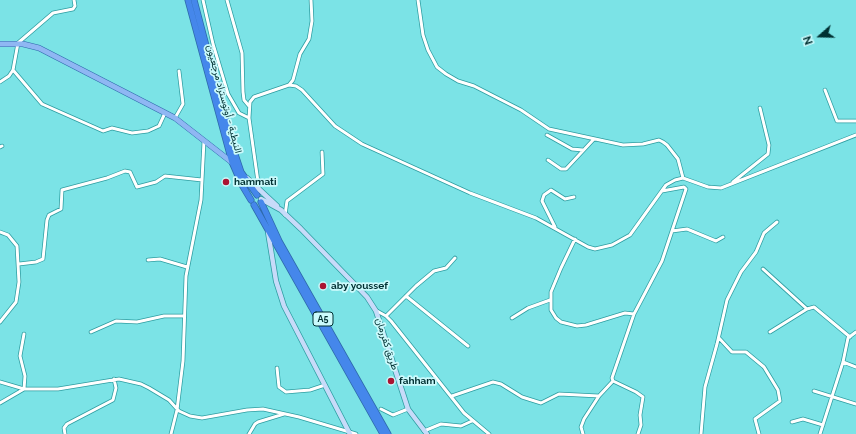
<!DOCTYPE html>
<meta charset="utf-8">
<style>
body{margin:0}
#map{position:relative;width:856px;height:434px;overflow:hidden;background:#7be3e6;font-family:Raleway,sans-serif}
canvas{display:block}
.north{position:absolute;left:800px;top:16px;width:40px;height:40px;-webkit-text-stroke:3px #cbfafc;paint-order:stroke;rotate:250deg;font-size:11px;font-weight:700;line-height:16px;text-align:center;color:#003032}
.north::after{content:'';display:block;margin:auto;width:14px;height:18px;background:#003032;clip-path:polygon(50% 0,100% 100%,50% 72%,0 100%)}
</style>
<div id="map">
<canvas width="856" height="434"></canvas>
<div class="north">N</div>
</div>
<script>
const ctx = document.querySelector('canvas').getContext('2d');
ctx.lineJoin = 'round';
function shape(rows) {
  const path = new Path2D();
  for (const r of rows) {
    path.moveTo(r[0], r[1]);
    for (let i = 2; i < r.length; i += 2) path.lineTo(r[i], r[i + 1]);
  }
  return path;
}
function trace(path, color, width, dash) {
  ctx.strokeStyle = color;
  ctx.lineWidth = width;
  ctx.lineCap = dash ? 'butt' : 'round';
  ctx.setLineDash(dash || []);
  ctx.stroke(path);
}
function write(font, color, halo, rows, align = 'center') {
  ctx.font = font + ' Raleway,Vazirmatn,sans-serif';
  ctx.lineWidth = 3.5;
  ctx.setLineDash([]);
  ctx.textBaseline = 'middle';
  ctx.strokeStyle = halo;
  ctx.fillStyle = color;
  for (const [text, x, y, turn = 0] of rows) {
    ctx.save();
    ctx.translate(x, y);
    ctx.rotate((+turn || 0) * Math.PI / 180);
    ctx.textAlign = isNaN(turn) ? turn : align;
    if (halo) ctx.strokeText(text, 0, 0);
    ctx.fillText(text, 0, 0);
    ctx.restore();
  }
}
const street = shape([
 [203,0,213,44,228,94,239,113,249,118],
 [227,0,242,53,243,92,244,100,249,106],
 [418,0,423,35,428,50,437,67,446,74,458,81,474,86,521,110,549,129,623,145,643,144,659,140,663,142,667,145,678,159,683,178],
 [13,70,42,104,103,131,112,128,132,133,148,131,159,126,165,113],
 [0,82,9,76,13,70,18,43,53,13,73,9,75,6,74,0],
 [289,85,293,80,300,54,309,39,312,21,311,0],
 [825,90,837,121,856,121],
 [175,118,183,104,179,71],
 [547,135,572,149,583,150],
 [0,147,2,146],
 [548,160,561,169,566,169,594,139],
 [733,182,768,154,769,145,760,108],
 [259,189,249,118,250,102,254,97,289,85,296,86,302,90,335,126,362,144,470,193,536,218,588,247,595,249,612,245,630,235,666,185,675,180,683,178,708,187,721,188,856,135],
 [285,215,287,201,323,174,322,152],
 [555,227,542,201,544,195,551,190,565,199,574,197],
 [672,231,687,229,716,241,723,237],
 [575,239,561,268,551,292,551,310,556,318,561,322,577,326,586,325,625,313,634,314,612,378,613,381,636,392,643,397,640,415,641,425,638,434],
 [148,260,160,259,187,267],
 [19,264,36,262,43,259,47,220,49,215,61,209,62,190,107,178,125,171,130,172,137,187,156,182,165,176,202,180],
 [763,269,807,309],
 [406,296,468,346],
 [377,311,386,316,391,321,464,413,489,434],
 [634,314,662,261,686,189,684,187,662,191],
 [386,316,416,286,434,271,446,268,455,258],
 [512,318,528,308,550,300],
 [0,322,16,302,19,282,17,246,8,235,0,232],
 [91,332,116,321,137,322,164,316,184,316],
 [770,332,807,309,814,307,850,337],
 [719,338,732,352,746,352,764,367,778,390,780,401,755,419,759,434],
 [843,362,856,367],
 [277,368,279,387,286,392,310,390,325,385],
 [0,382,24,389,58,389,119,379,141,384,149,388,169,400,179,411,190,416,202,418,247,410,263,409,299,417,356,434],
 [814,391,856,404],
 [452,396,493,382,501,384,522,397,541,403,559,394,599,396],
 [0,403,24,389,25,376,20,356,24,334],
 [381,409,393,415,408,409],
 [792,422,803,419,823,425],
 [424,431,441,424,461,426,472,421],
 [65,434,64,428,67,424,113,400,116,388,114,379],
 [171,434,177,410,183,361,186,276,201,200,204,141],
 [249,434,255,424,258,422,284,414],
 [583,434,581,427,584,419,599,396,613,381],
 [701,434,705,387,717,344,727,300,741,272,756,252,764,233,777,222],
 [820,434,843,362,848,338,856,332]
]);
const secondary = shape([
 [247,178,277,206],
 [261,199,281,210,301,229,367,297,376,311,408,409,427,434],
 [268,232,276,281,284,306,350,434]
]);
const primary = shape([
 [0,44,23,44,39,48,175,118,234,164]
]);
const highway = shape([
 [188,0,232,162,242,185,251,200],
 [194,0,233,148,241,172,257,195],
 [261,202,279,241,388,434],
 [254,205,383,434]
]);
trace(street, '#2d9da1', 4.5);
trace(secondary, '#2d9da1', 6);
trace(primary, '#2d69aa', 6);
trace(highway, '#2d69aa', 7);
trace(street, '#fff', 3);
trace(secondary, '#c7dbf9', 4.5);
trace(primary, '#8fb7f3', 5);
trace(highway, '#4587eb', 5.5);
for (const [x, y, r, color] of [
 [226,182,4,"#ab1432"],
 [323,286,4,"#ab1432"],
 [391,381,4,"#ab1432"]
]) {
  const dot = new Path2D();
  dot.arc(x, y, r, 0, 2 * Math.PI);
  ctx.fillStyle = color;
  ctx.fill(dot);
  trace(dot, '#cbfafc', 1.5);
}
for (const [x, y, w] of [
 [323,319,20]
]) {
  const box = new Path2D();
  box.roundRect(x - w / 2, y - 7, w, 14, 3);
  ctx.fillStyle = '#cbfafc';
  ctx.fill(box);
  trace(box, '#003032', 1);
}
write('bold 9px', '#003032', null, [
 ["A5",323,319]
]);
write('10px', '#003032', '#cbfafc', [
 ["النبطية - أوتوستراد مرجعيون",224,99,75],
 ["طريق كفررمان",387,344,72]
]);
write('bold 10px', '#003032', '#cbfafc', [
 ["hammati",234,182],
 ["aby youssef",331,286],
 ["fahham",399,381]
], 'left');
</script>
